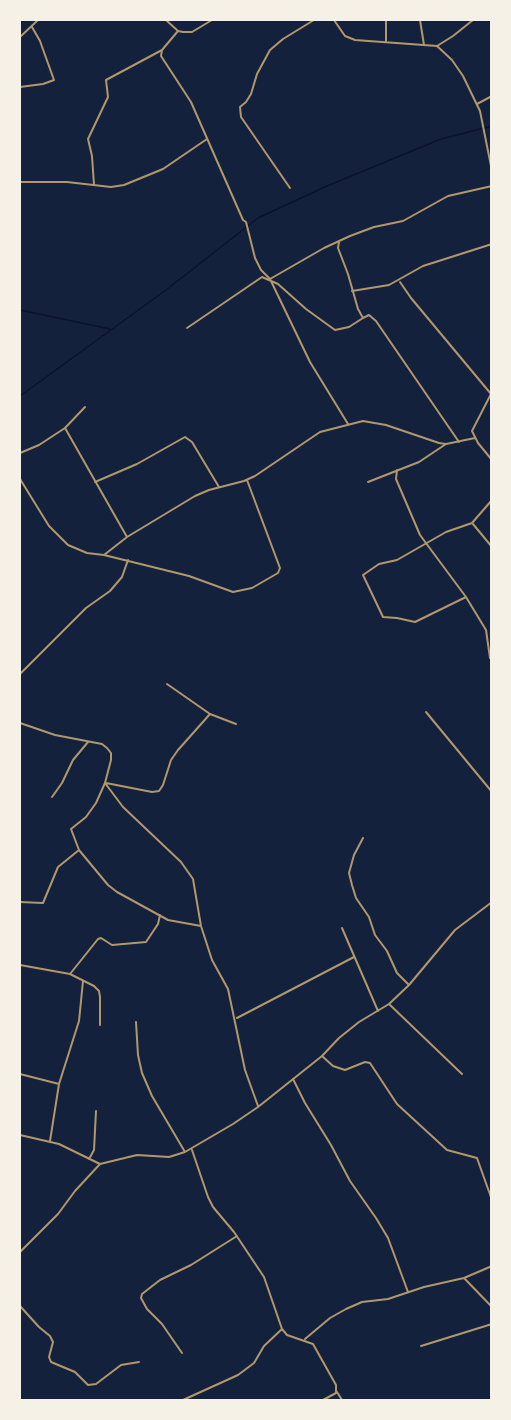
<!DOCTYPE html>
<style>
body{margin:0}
#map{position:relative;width:511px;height:1420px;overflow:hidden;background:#14213d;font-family:"Times New Roman",serif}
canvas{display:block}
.frame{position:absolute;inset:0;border:21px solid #f6f1e7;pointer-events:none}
</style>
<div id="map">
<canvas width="511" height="1420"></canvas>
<div class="frame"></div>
</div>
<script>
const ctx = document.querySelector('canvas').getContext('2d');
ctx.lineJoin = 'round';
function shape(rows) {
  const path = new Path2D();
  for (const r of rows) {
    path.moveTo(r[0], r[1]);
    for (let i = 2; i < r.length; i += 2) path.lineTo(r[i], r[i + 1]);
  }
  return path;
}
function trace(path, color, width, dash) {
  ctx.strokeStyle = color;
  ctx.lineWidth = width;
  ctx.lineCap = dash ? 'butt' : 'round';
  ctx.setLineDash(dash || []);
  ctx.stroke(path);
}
trace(shape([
 [20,310,110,329],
 [20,396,166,290,258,218,327,186,441,139,492,126]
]), '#0b132b', 1.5);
trace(shape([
 [166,20,178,31,183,32,192,32,212,20],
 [334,20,345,36,355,40,437,46,453,36,473,20],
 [386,20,386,42],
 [420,20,424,45],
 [178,31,162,50,161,56,191,102,243,220,246,222,255,258,261,270,270,279,310,362,348,424],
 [20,37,38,20],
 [437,46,452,60,463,76,480,111,492,171],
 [20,87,43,84,54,80,40,41,32,27],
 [477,104,492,96],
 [20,182,67,182,111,187,124,185,163,169,207,139],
 [94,185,92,156,88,139,108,97,106,80,162,50],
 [290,188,241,117,240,107,246,102,251,94,257,74,270,50,283,39,314,20],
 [339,242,338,248,348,274,358,309,363,318,369,315,376,321,459,442],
 [270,279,324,248,350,236,374,227,403,221,448,196,492,186],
 [400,282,411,298,491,394],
 [352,291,389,285,423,266,492,244],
 [187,328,262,277,278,284,306,309,335,330,349,327,363,318],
 [492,392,472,431,478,443,492,460],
 [65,428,85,407],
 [20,453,39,445,65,428,127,537],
 [397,470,396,479,420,535,466,597,486,630,490,658],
 [20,479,49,526,68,545,87,553,104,555,127,537,195,496,209,490,244,481,255,476,320,432,363,421,386,425,439,443,446,444,475,438],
 [95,482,137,464,185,437,192,442,219,487],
 [368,482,419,462,446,444],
 [473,524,492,547],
 [104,555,189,576,233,592,252,588,278,573,280,568,247,480],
 [466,597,415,622,397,618,383,617,363,575,379,564,397,560,446,532,472,523,492,500],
 [20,674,86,608,110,591,122,577,128,560],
 [167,684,210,714,236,724],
 [426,712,492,792],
 [20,723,55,735,102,744,107,748,111,753,111,760,105,783,96,803,86,817,71,829,79,850,108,885,117,892,168,920,201,926],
 [105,783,123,807,181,862,193,879,201,926,212,960,228,989,245,1070,258,1106],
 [106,783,152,792,159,791,163,785,171,760,178,750,210,714],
 [52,797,62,783,73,760,88,742],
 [363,838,354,855,349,873,352,885,356,898,369,917,375,935,387,951,397,973,409,985],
 [20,902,43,903,58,867,79,850],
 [342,928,378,1011],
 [20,965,70,974,94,986,99,991,100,997,100,1025],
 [70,974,98,939,101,938,112,945,146,942,158,924,160,915],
 [389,1004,462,1074],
 [237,1018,354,957],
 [136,1022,138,1055,142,1073,152,1096,185,1152],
 [322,1056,333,1066,345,1070,365,1062,370,1063,397,1104,447,1150,477,1158,492,1200],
 [20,1074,59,1084],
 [293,1079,305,1103,331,1145,350,1181,376,1218,388,1238,408,1292],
 [20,1135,59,1144,100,1164],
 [50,1141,59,1084,79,1021,83,981],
 [192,1150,208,1197,213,1207,234,1232,264,1277,282,1329,287,1335,313,1344,336,1385,336,1393,323,1400],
 [89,1159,94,1150,96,1111],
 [20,1252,58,1214,75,1191,100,1164,137,1155,169,1157,185,1152,233,1124,258,1107,322,1056,339,1038,359,1022,389,1004,409,985,455,930,492,902],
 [464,1278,492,1307],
 [20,1306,39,1327,50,1336,53,1342,49,1357,51,1362,75,1372,88,1385,96,1384,121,1365,139,1362],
 [305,1339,330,1318,346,1309,362,1302,388,1299,424,1287,464,1278,492,1266],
 [421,1346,492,1324],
 [182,1353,162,1324,147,1309,141,1298,142,1294,160,1280,191,1265,237,1236],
 [337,1392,342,1400],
 [183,1400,238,1375,254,1363,264,1346,282,1329]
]), '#b1986c', 2);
</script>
